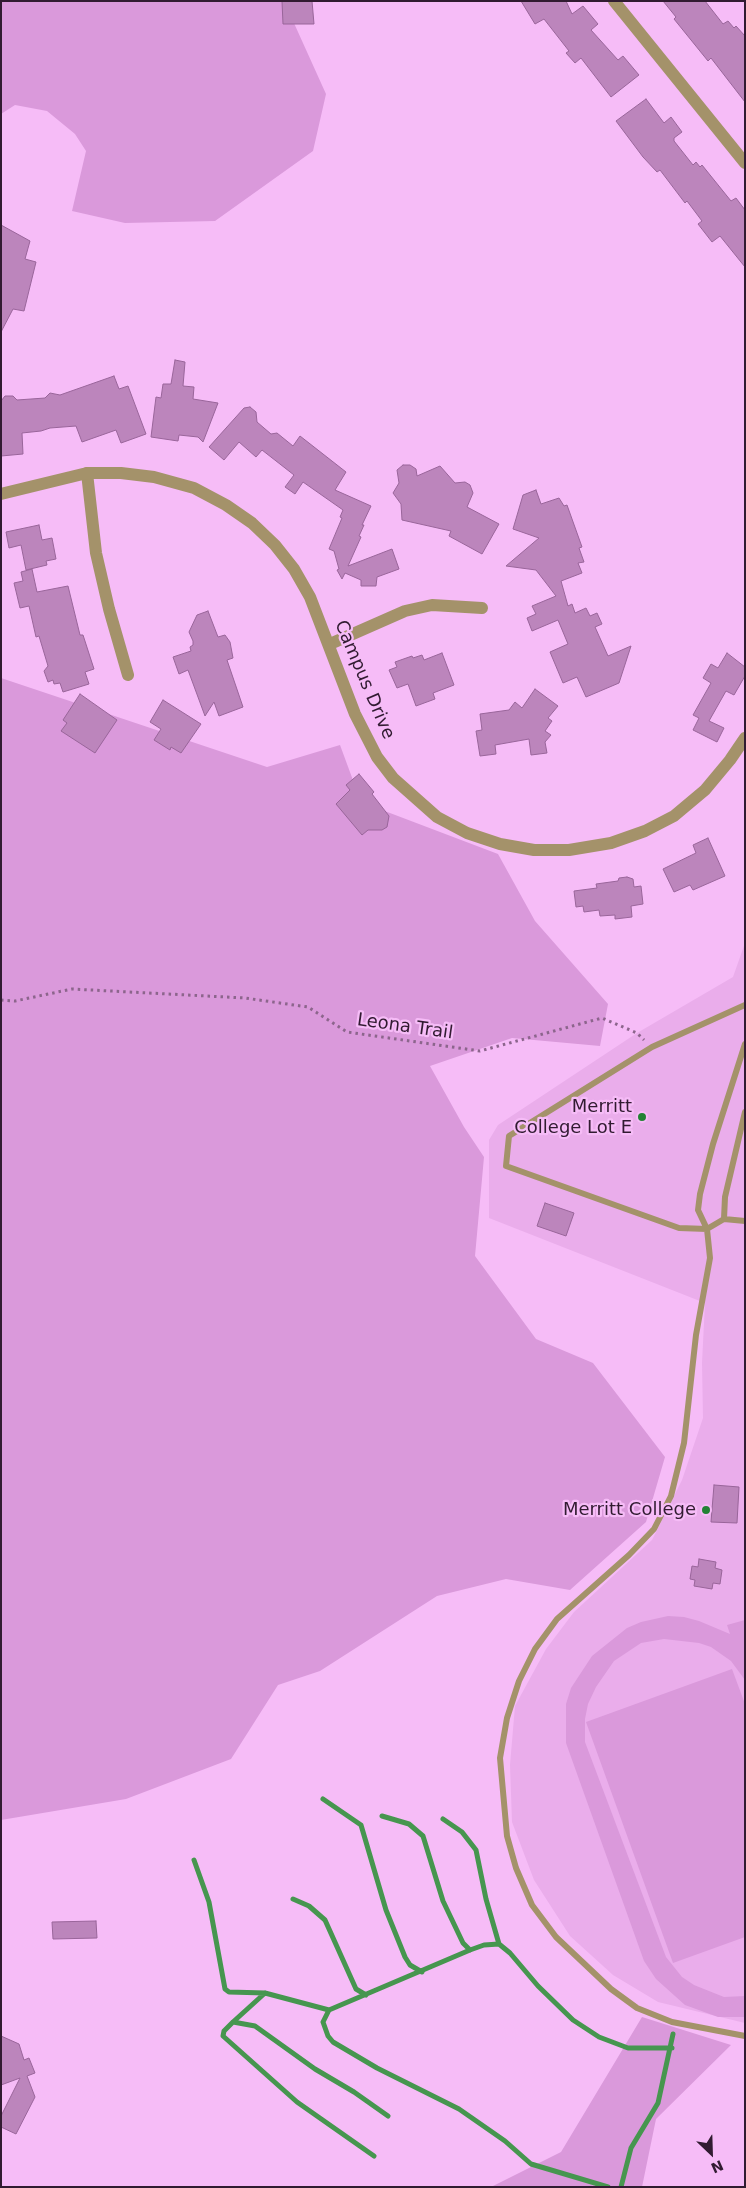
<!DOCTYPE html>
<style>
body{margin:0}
#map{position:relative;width:746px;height:2188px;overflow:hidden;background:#f6bcf7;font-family:"DejaVu Sans",sans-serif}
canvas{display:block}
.frame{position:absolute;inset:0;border:2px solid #311b31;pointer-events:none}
.north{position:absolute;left:686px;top:2128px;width:50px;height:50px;-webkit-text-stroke:4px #f6bcf7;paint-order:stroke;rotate:156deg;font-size:14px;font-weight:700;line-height:20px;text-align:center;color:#311b31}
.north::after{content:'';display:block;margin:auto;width:18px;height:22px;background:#311b31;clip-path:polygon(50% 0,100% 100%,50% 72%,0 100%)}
</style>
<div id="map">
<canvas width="746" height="2188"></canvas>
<div class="frame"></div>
<div class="north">N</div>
</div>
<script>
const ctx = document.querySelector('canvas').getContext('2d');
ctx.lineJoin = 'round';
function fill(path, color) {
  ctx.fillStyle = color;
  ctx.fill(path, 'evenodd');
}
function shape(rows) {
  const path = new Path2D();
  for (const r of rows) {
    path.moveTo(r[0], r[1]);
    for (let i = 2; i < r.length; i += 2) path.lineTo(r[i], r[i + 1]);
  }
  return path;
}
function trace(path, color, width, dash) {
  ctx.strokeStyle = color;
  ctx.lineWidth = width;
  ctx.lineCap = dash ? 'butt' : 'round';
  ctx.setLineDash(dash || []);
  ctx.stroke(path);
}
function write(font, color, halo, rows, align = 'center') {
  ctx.font = font + ' "DejaVu Sans",sans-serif';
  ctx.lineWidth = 4.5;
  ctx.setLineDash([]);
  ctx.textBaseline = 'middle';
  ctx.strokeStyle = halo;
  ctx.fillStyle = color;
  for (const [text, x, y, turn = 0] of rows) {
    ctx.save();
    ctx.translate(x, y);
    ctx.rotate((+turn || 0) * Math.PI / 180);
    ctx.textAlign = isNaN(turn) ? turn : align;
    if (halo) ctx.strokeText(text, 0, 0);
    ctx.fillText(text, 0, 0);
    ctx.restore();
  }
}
fill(shape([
 [745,943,745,2023,658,2002,613,1975,570,1936,534,1880,512,1822,510,1765,515,1706,546,1649,574,1612,652,1540,682,1480,703,1418,702,1363,705,1303,489,1218,489,1140,498,1125,637,1033,733,977]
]), '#eaadeb');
fill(shape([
 [1,1,284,1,326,94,313,151,215,221,125,223,72,211,86,151,75,134,47,111,15,105,1,114],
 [1,678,267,767,340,745,361,802,498,854,535,921,608,1004,600,1046,512,1038,430,1066,464,1127,484,1157,475,1256,536,1339,593,1363,665,1457,646,1522,570,1590,506,1579,437,1596,320,1671,278,1685,231,1759,126,1799,1,1820],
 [668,1616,684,1617,699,1621,730,1634,727,1625,745,1620,745,1680,731,1661,711,1647,699,1643,664,1639,641,1643,614,1661,596,1687,588,1704,585,1719,585,1742,666,1957,682,1977,694,1985,724,1997,745,1996,745,2017,718,2017,685,2005,656,1979,644,1961,566,1743,566,1704,571,1688,592,1656,627,1628,641,1622],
 [732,1669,745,1704,745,1937,673,1963,586,1722],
 [642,2017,731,2045,656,2119,642,2187,491,2187,561,2152]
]), '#da99db');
trace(shape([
 [323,1799,361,1825,386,1910,405,1957,410,1965,422,1972],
 [382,1816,409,1824,423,1836,443,1901,463,1943,470,1950],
 [443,1819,462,1832,476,1850,486,1899,499,1944],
 [194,1860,209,1902,225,1989,229,1992,265,1993,329,2010,470,1950,484,1945,499,1944,510,1953,538,1986,573,2020,599,2037,628,2048,672,2048],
 [293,1899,309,1906,325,1920,356,1989,366,1995],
 [265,1993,233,2022,224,2031,223,2036,297,2102,374,2156],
 [329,2010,323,2022,328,2036,333,2042,377,2068,459,2109,505,2141,531,2164,608,2187],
 [233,2022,255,2026,315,2069,354,2092,388,2116],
 [621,2187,631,2148,658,2103,673,2034]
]), '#46964f', 5);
const building = shape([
 [282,1,312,1,314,24,283,24,282,1],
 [521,1,566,1,572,14,583,6,598,24,591,30,618,60,623,56,639,75,611,97,581,58,575,63,566,53,569,51,544,19,535,24,521,1],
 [663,1,705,1,723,24,728,21,734,28,736,26,745,36,745,102,711,58,708,61,674,19,676,17,663,1],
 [646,99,664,123,671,117,682,132,674,138,674,141,693,165,696,162,700,167,702,165,731,201,736,198,745,210,745,267,720,236,712,242,698,224,702,221,687,201,685,203,660,170,657,172,643,157,616,121,646,99],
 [1,225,30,241,25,259,36,262,24,311,13,309,1,332,1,225],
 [175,360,185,362,183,386,194,387,193,399,218,403,203,442,198,437,179,435,178,441,151,437,156,397,161,398,163,384,171,384,175,360],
 [114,376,119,389,128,386,146,434,121,443,116,430,82,442,76,426,50,428,41,431,22,433,23,454,1,456,1,401,5,396,13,396,17,400,45,398,50,393,60,395,114,376],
 [250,407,256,412,257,422,271,434,277,433,293,446,300,436,346,472,335,490,371,506,362,525,364,525,359,536,361,537,348,566,392,549,399,569,377,577,376,586,361,586,361,580,345,573,342,579,337,570,339,569,334,551,329,549,342,518,340,517,343,510,303,482,295,494,285,487,294,475,262,450,256,457,239,442,224,460,209,447,244,408,250,407],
 [403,465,410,465,416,469,417,476,440,466,455,483,465,482,470,485,473,493,467,507,499,524,482,554,449,536,451,531,402,520,401,504,393,493,399,483,397,470,403,465],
 [536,490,541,504,559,498,564,506,567,505,582,547,579,548,584,562,578,563,582,573,561,581,568,606,572,604,575,613,586,608,590,616,597,613,602,624,595,627,608,656,631,646,619,683,586,697,577,677,563,683,550,652,568,644,558,620,532,631,527,618,536,614,532,606,556,596,536,570,506,566,539,538,513,529,523,495,536,490],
 [39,525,42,540,52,538,56,559,46,561,47,565,26,570,21,545,9,548,6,532,39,525],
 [32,569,37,592,68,586,80,635,83,635,94,669,85,672,89,684,63,692,60,683,54,684,53,680,48,682,44,671,48,666,39,636,36,637,29,606,20,608,14,583,23,581,21,572,32,569],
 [208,611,218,637,225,635,230,642,233,658,227,660,243,707,219,716,214,702,205,716,188,670,179,674,173,657,191,651,190,647,193,645,193,641,189,632,197,615,208,611],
 [442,653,454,685,433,693,435,699,416,706,408,684,397,688,389,670,397,667,395,662,412,656,413,658,422,655,424,660,442,653],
 [727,653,745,667,745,676,734,695,726,691,709,721,724,728,717,742,693,730,699,718,693,715,711,683,703,678,711,664,718,668,727,653],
 [535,689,558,706,548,718,552,721,545,731,551,735,545,742,547,753,531,755,529,739,495,745,496,754,480,756,476,731,482,730,480,714,509,710,515,702,522,708,535,689],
 [80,694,117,720,95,753,61,731,67,723,63,720,80,694],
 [163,700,201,724,181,753,171,747,170,750,154,740,161,729,150,722,163,700],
 [359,774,374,792,372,794,389,816,387,827,382,830,368,830,362,835,336,804,350,790,346,785,359,774],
 [708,838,725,876,693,890,690,885,674,892,663,869,696,853,693,845,708,838],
 [627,877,633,879,634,887,641,886,643,904,631,906,632,917,615,919,615,915,600,916,599,910,584,912,583,906,576,907,574,891,597,888,596,884,618,881,619,878,627,877],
 [545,1203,574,1213,566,1236,537,1226,545,1203],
 [714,1485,739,1487,737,1523,711,1522,714,1485],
 [699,1559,716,1562,715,1568,722,1570,720,1584,713,1583,712,1589,694,1586,695,1580,690,1579,692,1566,698,1567,699,1559],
 [96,1921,97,1938,53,1939,52,1922,96,1921],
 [1,2036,19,2044,24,2060,29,2058,35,2073,27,2076,35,2097,16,2134,1,2127,1,2116,20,2078,1,2085,1,2036]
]);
fill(building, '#bc85bc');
trace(building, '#99659a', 1);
trace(shape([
 [1,1000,15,1001,72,989,245,998,308,1007,347,1032,480,1051,602,1018,637,1033,644,1040]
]), '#8c658c', 3, [2.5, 4]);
trace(shape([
 [745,1005,652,1047,509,1136,506,1166,679,1228,707,1229,698,1210,700,1194,713,1144,745,1044],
 [745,1112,725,1197,724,1219,707,1229,710,1258,696,1335,684,1443,671,1496,654,1529,629,1555,557,1619,535,1649,519,1681,507,1718,500,1758,507,1836,516,1868,532,1905,556,1937,611,1989,637,2008,672,2022,745,2036],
 [724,1219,745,1221]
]), '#a4926a', 6);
trace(shape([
 [614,1,745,163],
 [87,473,96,553,109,609,128,675],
 [330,644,405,611,432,605,482,608]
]), '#a4926a', 12);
trace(shape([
 [1,494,87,473,121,473,154,477,194,488,226,505,252,523,275,545,294,569,310,597,355,714,377,757,393,778,437,817,467,833,500,844,534,850,569,850,611,843,645,831,674,816,705,790,730,760,745,738]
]), '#a4926a', 12);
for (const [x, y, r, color] of [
 [642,1117,5,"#228234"],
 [706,1510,5,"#228234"]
]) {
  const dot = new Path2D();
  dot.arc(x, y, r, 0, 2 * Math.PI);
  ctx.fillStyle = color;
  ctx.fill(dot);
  trace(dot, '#f6bcf7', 2);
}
write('18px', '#311b31', '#f6bcf7', [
 ["Campus Drive",364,680,67],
 ["Leona Trail",405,1027,8]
]);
write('18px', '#311b31', '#f6bcf7', [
 ["Merritt",632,1107],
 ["College Lot E",632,1128],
 ["Merritt College",696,1510]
], 'right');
</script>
